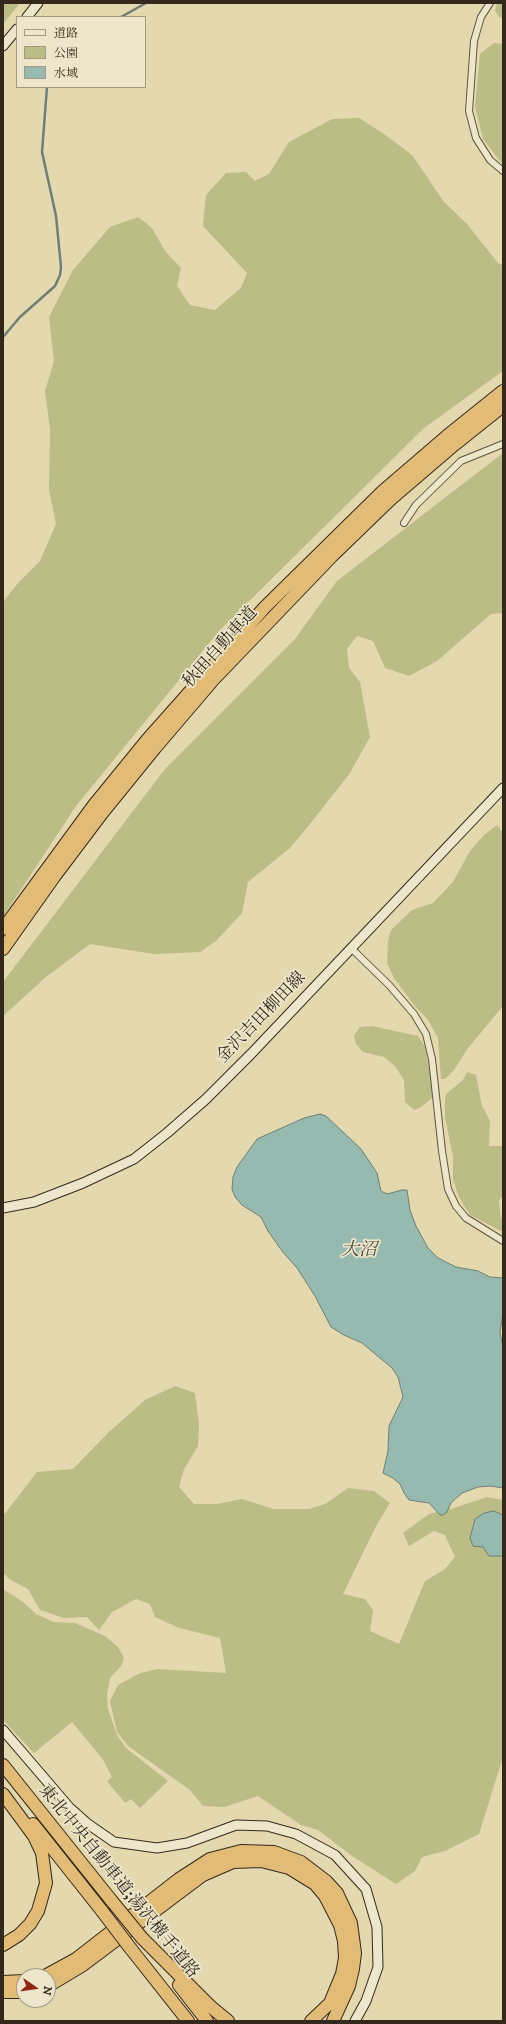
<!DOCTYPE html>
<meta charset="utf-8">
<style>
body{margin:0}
#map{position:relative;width:506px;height:2024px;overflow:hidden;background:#e4d8ae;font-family:"IM FELL DW Pica","Noto Serif JP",serif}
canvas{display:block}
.frame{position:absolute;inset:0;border:4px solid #34281d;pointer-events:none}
.legend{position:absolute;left:16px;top:16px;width:130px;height:72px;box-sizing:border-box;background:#ede6ca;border:1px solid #a39a85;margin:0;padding:5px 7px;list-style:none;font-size:12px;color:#34281d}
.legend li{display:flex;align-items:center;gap:8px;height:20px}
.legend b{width:20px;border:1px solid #a39a85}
.north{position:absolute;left:16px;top:1968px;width:40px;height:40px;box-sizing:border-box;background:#ede6ca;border:1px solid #a39a85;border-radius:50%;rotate:103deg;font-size:11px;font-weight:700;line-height:16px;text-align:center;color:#34281d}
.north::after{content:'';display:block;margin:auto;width:14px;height:18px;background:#8f2418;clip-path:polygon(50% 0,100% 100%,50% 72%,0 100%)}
</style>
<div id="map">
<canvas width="506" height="2024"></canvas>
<div class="frame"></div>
<ul class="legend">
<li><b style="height:5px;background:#ede6ca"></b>道路</li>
<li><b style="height:11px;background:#bbbc86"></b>公園</li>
<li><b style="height:11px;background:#96b9b0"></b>水域</li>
</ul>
<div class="north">N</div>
</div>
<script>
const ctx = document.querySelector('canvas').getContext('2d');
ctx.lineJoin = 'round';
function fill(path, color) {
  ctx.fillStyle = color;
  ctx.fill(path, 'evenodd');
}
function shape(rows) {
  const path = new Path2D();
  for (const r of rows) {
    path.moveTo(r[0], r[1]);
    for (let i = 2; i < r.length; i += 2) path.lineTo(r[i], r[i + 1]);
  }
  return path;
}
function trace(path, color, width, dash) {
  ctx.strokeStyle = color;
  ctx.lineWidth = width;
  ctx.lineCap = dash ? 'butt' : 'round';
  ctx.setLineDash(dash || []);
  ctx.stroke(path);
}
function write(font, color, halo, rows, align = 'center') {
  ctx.font = font + ' "IM FELL DW Pica","Noto Serif JP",serif';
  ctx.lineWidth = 3.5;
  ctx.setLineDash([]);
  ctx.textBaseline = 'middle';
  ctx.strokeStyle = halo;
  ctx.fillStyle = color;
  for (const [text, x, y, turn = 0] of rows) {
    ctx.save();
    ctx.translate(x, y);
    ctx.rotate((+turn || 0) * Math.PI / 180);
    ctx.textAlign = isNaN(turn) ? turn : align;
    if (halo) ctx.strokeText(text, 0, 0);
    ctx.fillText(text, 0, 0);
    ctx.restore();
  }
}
fill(shape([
 [3,3,20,3,3,24],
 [497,3,503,3,503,19,499,17,495,11],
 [494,43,503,44,503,163,499,160,483,139,475,107,480,54],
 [359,118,384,134,412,155,444,202,467,224,498,263,503,265,503,371,424,428,219,631,76,806,3,917,3,602,18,583,40,561,56,524,49,490,50,430,45,391,54,361,49,317,73,270,110,227,138,217,152,228,165,251,181,268,177,286,190,305,215,310,241,288,247,273,203,226,206,195,226,173,246,172,255,181,269,174,289,142,332,119],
 [503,453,503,613,491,614,437,661,409,676,385,668,373,641,357,636,347,649,349,668,360,682,370,737,350,773,306,829,290,848,248,882,242,913,216,941,200,952,154,954,90,944,46,977,3,1016,3,982,165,769,295,639,337,581],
 [497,825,503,833,503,1006,468,1048,454,1070,445,1079,441,1079,438,1038,428,1020,414,1005,394,978,387,963,388,941,391,930,412,910,433,903,453,882,470,851,484,835],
 [372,1026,418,1036,425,1047,431,1078,432,1098,421,1107,414,1110,405,1102,404,1080,395,1066,384,1057,363,1052,356,1044,354,1036,360,1027],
 [467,1072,476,1075,482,1106,490,1121,489,1146,503,1146,503,1195,499,1201,501,1218,503,1219,503,1232,470,1215,459,1197,453,1180,453,1156,445,1118,445,1099,446,1094,463,1080],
 [175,1386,195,1393,199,1425,198,1446,184,1469,179,1487,194,1504,217,1504,242,1499,274,1509,309,1509,325,1504,348,1488,374,1491,390,1503,375,1528,343,1594,365,1599,373,1610,370,1631,399,1644,425,1581,445,1569,455,1557,445,1535,434,1531,409,1546,403,1533,429,1514,454,1508,487,1497,503,1500,503,1757,479,1834,445,1851,422,1857,415,1871,396,1884,352,1856,318,1830,301,1825,258,1796,224,1807,203,1806,190,1790,128,1746,117,1732,110,1701,118,1685,140,1673,158,1669,226,1673,220,1638,179,1628,155,1617,150,1604,136,1599,112,1612,99,1630,87,1617,64,1618,40,1610,28,1589,9,1579,3,1572,3,1516,37,1472,73,1469,109,1432,145,1400],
 [3,1589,23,1602,36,1614,54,1622,75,1623,105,1636,118,1647,124,1658,121,1666,110,1678,107,1695,108,1709,117,1735,126,1748,168,1781,140,1808,131,1799,125,1803,107,1781,112,1777,102,1758,72,1722,34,1753,3,1720]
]), '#bbbc86');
const water = shape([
 [320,1114,326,1116,361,1149,377,1173,381,1191,387,1194,402,1190,407,1190,410,1210,416,1226,428,1248,438,1258,456,1267,478,1271,490,1277,503,1278,503,1313,500,1332,503,1348,503,1488,490,1486,478,1487,462,1493,451,1503,447,1512,443,1515,440,1515,429,1503,409,1500,404,1493,400,1484,393,1478,383,1473,388,1451,389,1426,403,1397,398,1377,392,1368,362,1343,344,1335,331,1327,315,1296,297,1268,282,1251,268,1231,261,1217,242,1205,235,1197,232,1189,233,1177,237,1167,257,1139,304,1118,320,1114],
 [494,1511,503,1515,503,1556,489,1556,483,1547,473,1546,470,1538,475,1519,484,1513,494,1511]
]);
fill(water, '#96b9b0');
trace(water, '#6f7f75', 1);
trace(shape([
 [121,17,146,3],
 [3,337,20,317,55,286,60,275,61,267,56,216,42,152,47,87]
]), '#6f7f75', 2.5);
const street = shape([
 [490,3,481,17,474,41,469,111,476,138,490,160,503,171],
 [404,523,416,505,461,461,503,444],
 [351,948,389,985,414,1014,426,1034,432,1059,442,1151,448,1189,456,1206,466,1218,503,1241]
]);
const secondary = shape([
 [27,17,38,3],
 [3,46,17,29],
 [3,1208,34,1202,83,1183,134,1159,167,1133,206,1099,251,1054,503,788],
 [3,1730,69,1807,88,1824,114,1842,157,1848,187,1843,236,1825,267,1826,296,1834,335,1855,366,1889,377,1927,378,1967,366,2001,355,2021]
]);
const highway = shape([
 [3,929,94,805,147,740,265,607,383,491,447,436,503,391],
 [3,949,54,877,103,812,155,748,213,680,332,556,391,499,454,445,503,406],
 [3,1765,111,1900],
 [3,1794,34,1836,42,1853,46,1883,38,1911,30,1924,19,1935,3,1945],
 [33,1824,102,1911],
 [142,1938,211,2007,228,2021],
 [131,1949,188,2021],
 [45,1976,76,1959,179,1879,210,1859,241,1851,274,1852,301,1862,326,1881,337,1893,351,1923,355,1953,353,1969,349,1986,333,2021],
 [3,1982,24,1981],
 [179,1985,207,2021],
 [48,1986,83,1965,203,1875,233,1862,261,1861,289,1868,315,1884,325,1896,340,1925,344,1941,345,1958,342,1974,330,2003,311,2021],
 [3,1992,24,1992]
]);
trace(street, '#605441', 8);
trace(secondary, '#34281d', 11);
trace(highway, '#34281d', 14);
trace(street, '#ede6ca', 6);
trace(secondary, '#ede6ca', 9);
trace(highway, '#e2bc77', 12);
const highwayBridge = shape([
 [111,1900,142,1938],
 [102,1911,131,1949]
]);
trace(highwayBridge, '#34281d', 14, []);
trace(highwayBridge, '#e2bc77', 12);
write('17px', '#34281d', '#ede6ca', [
 ["秋田自動車道",221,648,-48],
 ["金沢吉田柳田線",262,1018,-46],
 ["東北中央自動車道;湯沢横手道路",118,1882,51]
]);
write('italic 18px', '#4c4c42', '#ede6ca', [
 ["大沼",359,1251]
]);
</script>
